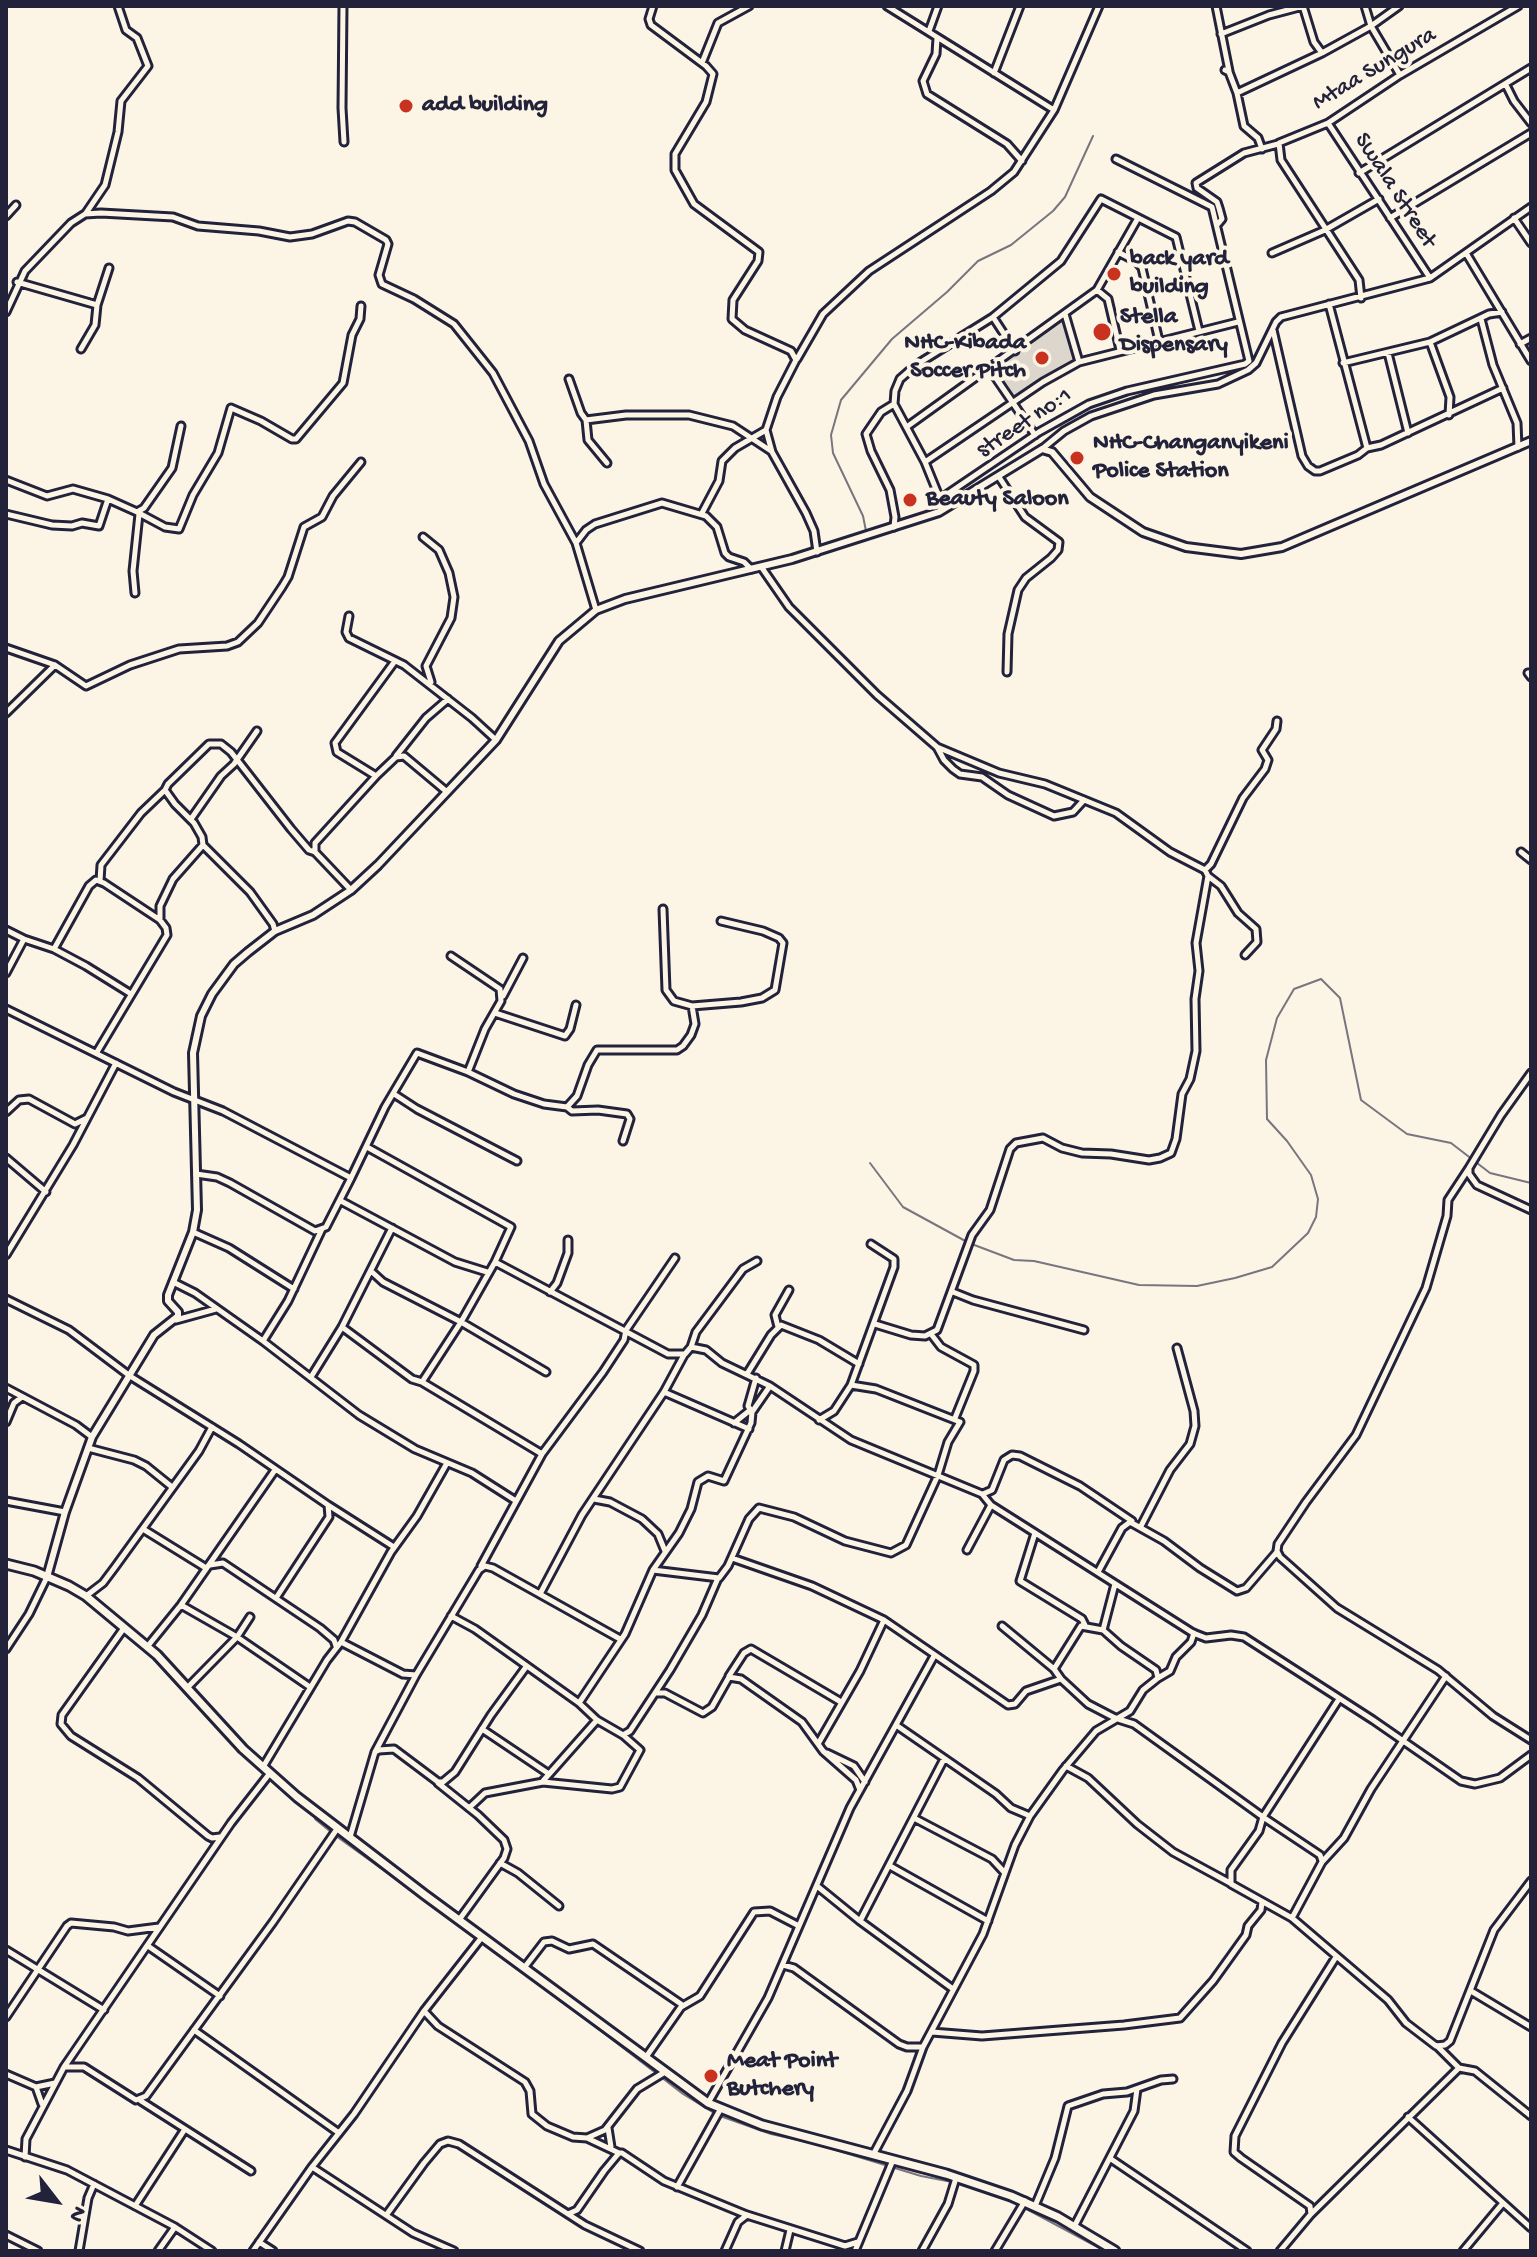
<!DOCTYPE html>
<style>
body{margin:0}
#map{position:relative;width:1537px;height:2257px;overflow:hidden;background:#fcf5e5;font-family:"Gochi Hand",sans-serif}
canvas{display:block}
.frame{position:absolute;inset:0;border:8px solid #22223b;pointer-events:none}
.north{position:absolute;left:16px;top:2161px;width:80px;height:80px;-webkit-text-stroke:6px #fcf5e5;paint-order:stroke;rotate:121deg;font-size:22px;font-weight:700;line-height:32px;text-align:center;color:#22223b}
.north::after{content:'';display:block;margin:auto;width:28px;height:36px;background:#22223b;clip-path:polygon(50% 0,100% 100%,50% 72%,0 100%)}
</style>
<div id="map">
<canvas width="1537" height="2257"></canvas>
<div class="frame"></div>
<div class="north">N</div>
</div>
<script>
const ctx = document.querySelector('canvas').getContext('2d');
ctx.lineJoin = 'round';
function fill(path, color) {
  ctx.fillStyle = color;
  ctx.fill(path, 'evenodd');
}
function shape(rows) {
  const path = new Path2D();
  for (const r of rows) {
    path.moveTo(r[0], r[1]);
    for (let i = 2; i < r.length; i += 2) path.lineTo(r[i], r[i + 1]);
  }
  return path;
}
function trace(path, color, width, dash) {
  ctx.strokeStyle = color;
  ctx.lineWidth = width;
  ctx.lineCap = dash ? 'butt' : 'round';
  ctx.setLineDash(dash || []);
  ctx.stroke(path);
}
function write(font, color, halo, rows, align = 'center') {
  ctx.font = font + ' "Gochi Hand",sans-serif';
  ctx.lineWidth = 8;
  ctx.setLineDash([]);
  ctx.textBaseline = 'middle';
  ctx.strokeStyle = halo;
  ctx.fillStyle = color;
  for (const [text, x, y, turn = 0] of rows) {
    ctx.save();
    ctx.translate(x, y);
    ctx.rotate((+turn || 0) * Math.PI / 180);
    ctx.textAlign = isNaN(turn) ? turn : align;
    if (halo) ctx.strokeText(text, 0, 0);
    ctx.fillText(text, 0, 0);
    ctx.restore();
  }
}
fill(shape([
 [1064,318,1076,357,1075,363,1015,397,1010,394,996,374,998,366]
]), '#dcd6cc');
trace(shape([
 [866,531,863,516,833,453,831,435,841,400,892,339,947,292,978,261,1011,245,1053,211,1065,197,1093,136],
 [870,1163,903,1207,969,1243,1014,1260,1034,1261,1139,1285,1197,1286,1235,1278,1272,1267,1308,1233,1316,1217,1318,1199,1311,1175,1287,1141,1267,1119,1266,1060,1277,1018,1294,989,1321,979,1340,998,1361,1100,1407,1134,1451,1143,1490,1173,1531,1183],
 [315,1819,331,1832],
 [336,1836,518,1967,683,2094,714,2113],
 [720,2116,771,2134,816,2144,921,2176,952,2182],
 [1004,2197,1105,2251]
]), '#78757e', 2);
const minor = shape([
 [343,6,342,108,344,142],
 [653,6,649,19,651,25,706,66,713,74,706,102,675,154,675,170,694,204,759,252,758,261,733,300,732,319,745,330,791,351,796,360,777,397,766,430,772,452,806,513,814,531,817,552],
 [887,6,1054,110],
 [1216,6,1229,71],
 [1303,6,1314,42,1322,53],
 [1365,6,1371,26,1400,75],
 [929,31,938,6],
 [1221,34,1269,15,1303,6],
 [937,38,936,54,923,81,927,94,1007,144,1022,161],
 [702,63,718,23,749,6],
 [1225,70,1229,72,1237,93,1244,126,1258,138,1262,149],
 [994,73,1020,6],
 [1506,85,1514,101,1531,123],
 [1237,93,1322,53,1371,26,1399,6],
 [1328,123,1430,278],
 [1359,173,1531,68],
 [86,213,105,185,118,132,121,101,148,66,137,38,126,30,118,6],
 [6,216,16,205],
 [1390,218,1531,133],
 [1514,218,1531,243],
 [1217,225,1222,219,1219,208,1217,202,1197,188,1196,183,1244,153,1278,144],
 [1118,252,1137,262,1142,268,1159,341],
 [1272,253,1325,230,1379,199],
 [1466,253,1531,361],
 [17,282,97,305],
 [1097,290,1108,299,1120,350],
 [1361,298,1359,280,1281,160,1279,143,1328,123,1400,75,1518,6],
 [1329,304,1367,448,1381,445,1503,388],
 [6,312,25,271,71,223,85,214,101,213,173,217,198,226,259,231,290,237,312,234,348,221,355,222,386,240,388,244,379,275,382,284,414,299,454,324,493,373,529,441,544,484,576,543,596,610],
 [1065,314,1079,362],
 [993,317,1015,351],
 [1481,319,1493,365,1517,423,1518,447],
 [1273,330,1302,456,1308,466,1315,471,1320,471,1358,455,1367,448],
 [1430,342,1450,397,1449,415],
 [1520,344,1531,338],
 [81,349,95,325,97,305,109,268],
 [1388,353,1408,433],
 [797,359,823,314,869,271,991,191,1014,172,1054,110,1099,6],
 [1343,363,1430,342,1489,314,1502,312],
 [989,368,1035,435],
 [569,379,581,413,586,420,588,440,607,463],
 [586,420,626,415,689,415,733,426,771,451],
 [908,426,1097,290,1138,218],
 [1042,449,1064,431,1091,416,1154,395,1218,384,1248,370,1256,363,1276,322,1281,317,1430,278,1531,207],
 [925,462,1043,382,1079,362,1238,322],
 [999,477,1025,517,1059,542,1058,550,1051,558,1026,578,1018,590,1008,634,1007,672],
 [6,480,47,496,73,489,108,499,137,512,144,508,172,468,181,426],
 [940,499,1039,432,1089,404,1127,391,1245,364,1249,361,1212,207,1116,159],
 [941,510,940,499,925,462,894,404,895,391,900,379,916,365,993,317,1061,261,1101,199,1176,237,1199,331],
 [137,512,165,527,179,529,193,495,218,453,231,408,261,421,292,439,296,439,343,383,352,335,360,319,361,306],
 [702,513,719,481,722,461,735,448,766,430],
 [6,514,52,525,72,526,82,523,99,526,108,499],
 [894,527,895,517,890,490,871,451,866,434,881,412,894,404],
 [423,537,439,550,449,573,454,597,451,618,426,666,431,682],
 [576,543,586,530,595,524,662,503,706,516,717,527,725,553,729,557,744,562,751,569],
 [762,568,789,607,877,695,937,747,944,760,953,769,960,774,982,777,1008,795,1054,816,1073,812,1084,800],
 [135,593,133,571,139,514],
 [349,616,346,632,349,638,404,665,472,718,496,740],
 [6,648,55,665,86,686,130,665,179,649,227,646,238,642,258,623,282,587,288,577,304,527,322,517,333,496,361,462],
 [1528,673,1531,677],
 [6,713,55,665],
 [937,747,999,773,1045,784,1116,813,1170,852,1205,870,1211,864,1243,798,1265,769,1268,760,1262,750,1276,729,1277,721],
 [396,756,426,718,448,699],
 [376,776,337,752,335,743,395,661],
 [191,819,221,776,234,764,257,731],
 [203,845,250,892,273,924,275,931],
 [1521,852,1531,860],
 [1208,876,1221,886,1238,913,1256,929,1257,942,1245,955],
 [100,881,101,865,141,813,165,790],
 [351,890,315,852,315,843,376,776,396,757,404,756,447,792],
 [160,920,160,906,173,879,203,845,202,837,194,823,175,804,165,790,168,784,209,744,221,744,231,752,291,829,309,850,315,852],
 [6,930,24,939,6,973],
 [24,939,54,949,86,966,131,994],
 [54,949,89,886,96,880,104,883,160,920,166,928,167,935,97,1052],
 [503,996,523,958],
 [692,1006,741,1002,762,998,775,990,783,943,779,938,763,931,721,921],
 [6,1009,174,1092,223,1111,351,1178,385,1107,417,1053,468,1072,485,1029,501,1001,500,989,451,956],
 [495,1013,565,1036,570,1029,576,1005],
 [468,1072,514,1094,544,1104,567,1107,572,1111,598,1110,627,1114,630,1119,623,1141],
 [1531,1073,1501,1115,1469,1168,1469,1174,1477,1185,1531,1210],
 [394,1094,417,1109,517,1161],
 [567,1107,577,1096,588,1065,597,1050,677,1050,683,1046,691,1035,695,1024,692,1006,674,1001,666,990,663,909],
 [6,1112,19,1100,29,1099,75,1124,87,1118],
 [367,1147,511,1227,495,1262],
 [6,1158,46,1192],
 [1469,1168,1448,1200,1447,1216,1426,1288,1356,1435,1306,1502,1278,1544,1277,1551,1280,1557,1337,1608,1438,1670,1493,1716,1531,1740],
 [196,1174,217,1177,230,1183,315,1231,326,1227,351,1178],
 [341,1201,455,1262,487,1272],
 [193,1232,229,1248,294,1289],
 [6,1255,73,1145,116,1063],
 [371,1271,383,1282,461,1322,546,1372],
 [173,1282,195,1293,263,1341,359,1415,415,1449,472,1473,516,1501],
 [550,1292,557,1283,568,1253,568,1240],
 [953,1292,973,1300,1084,1330],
 [6,1299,69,1330,130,1376,239,1444,328,1505,329,1517,276,1598],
 [176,1320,216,1309],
 [875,1324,911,1335,925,1336,937,1330,972,1235,990,1210,1010,1149,1016,1143,1043,1138,1062,1148,1082,1153,1111,1154,1149,1160,1160,1158,1171,1153,1176,1139,1182,1094,1190,1079,1196,1051,1195,999,1199,971,1196,943,1208,876,1205,870],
 [342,1327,412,1379,422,1382,542,1454],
 [778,1327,775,1315,789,1290],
 [931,1334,941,1347,974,1365,974,1371,955,1418],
 [263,1341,288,1301,322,1229],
 [691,1347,696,1332,743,1269,757,1261],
 [747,1374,771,1335,781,1325,819,1340,859,1364],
 [311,1377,342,1327,392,1228],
 [422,1382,461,1322,495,1262,668,1354,685,1354,691,1347,706,1350,722,1363,770,1386,851,1440,982,1494,991,1505,1193,1633,1206,1638,1231,1635,1244,1637,1373,1720,1461,1781,1475,1784,1500,1778,1531,1755],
 [6,1388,76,1425,92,1437],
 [664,1392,749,1429],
 [752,1412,748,1406,756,1378],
 [819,1420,834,1411,851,1385,894,1267,894,1259,871,1244],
 [6,1422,14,1403,22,1397],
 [734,1423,749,1411],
 [88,1448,134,1460,146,1466,172,1487],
 [983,1494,992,1490,1004,1460,1012,1455,1020,1456,1080,1486,1132,1521],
 [594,1499,610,1502,642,1519,658,1534,665,1551],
 [6,1501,65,1512],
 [328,1505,394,1547],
 [1141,1526,1170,1470,1190,1444,1195,1426,1194,1411,1177,1348],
 [143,1529,206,1568],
 [1035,1533,1020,1581,1082,1619,1085,1625],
 [967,1550,991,1505],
 [732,1558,812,1586,884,1620,1008,1705,1015,1704,1026,1691,1061,1679,1088,1704,1115,1718,1134,1724,1263,1817,1259,1831,1231,1870,1231,1884,1292,1918,1388,2000,1406,2023,1436,2046,1445,2045,1450,2041,1494,1930,1531,1881],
 [210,1565,223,1563,320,1628,334,1640,336,1646],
 [481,1566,542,1454,603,1372,624,1340,626,1330,675,1258],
 [653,1570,719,1578,728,1566,749,1519,759,1508,794,1517,845,1541,891,1553,906,1545,938,1475,948,1442,960,1422,876,1389,851,1385],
 [1098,1572,1122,1528,1130,1522,1164,1541,1200,1568,1237,1591,1246,1588,1277,1552],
 [540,1594,582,1515,664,1392,684,1355],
 [86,1596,103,1583,115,1567,199,1451,212,1427],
 [181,1605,237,1637,310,1687],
 [451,1616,475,1629,579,1703,597,1720,623,1735,630,1731,670,1670,702,1615,718,1578],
 [1002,1626,1054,1669,1061,1679],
 [124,1628,62,1715,61,1724,71,1736,138,1778,208,1836,212,1838,220,1837],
 [341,1642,403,1674,416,1675],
 [147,1647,181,1605,275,1470],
 [6,1649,29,1614,47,1577],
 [1054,1669,1081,1626,1103,1630],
 [729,1676,744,1653,751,1649,841,1702],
 [1158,1678,1170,1671,1176,1657,1191,1642,1194,1633],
 [187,1688,237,1637,250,1617],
 [655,1693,665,1693,703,1713,712,1707,729,1677,741,1679,802,1722,823,1751,856,1780,860,1790],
 [579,1703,625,1634,653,1570,679,1533,691,1509,698,1482,708,1476,724,1481,751,1423,752,1412,770,1386],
 [896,1725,996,1794,1011,1808,1030,1816],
 [482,1729,549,1774],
 [818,1744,860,1671,884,1620],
 [375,1752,379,1750,394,1749,438,1782,443,1782,455,1772,491,1715,526,1667],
 [827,1753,854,1766,865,1782],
 [1066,1766,1088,1778,1137,1824,1173,1852,1230,1883],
 [263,1767,327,1660,341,1642,391,1552,417,1516,447,1463],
 [543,1781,597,1720],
 [438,1783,478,1815,504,1840,507,1849,504,1858,459,1920],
 [469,1808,485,1793,543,1782,612,1789,620,1787,640,1750,623,1735],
 [914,1818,992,1859,1004,1872],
 [350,1837,375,1752,416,1675,479,1570,485,1566,493,1568,620,1639],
 [1322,1861,1320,1855,1263,1817,1339,1699],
 [500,1863,518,1873,559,1906],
 [890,1866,988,1921],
 [817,1886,860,1921,953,1989],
 [1292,1918,1322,1862,1344,1838,1371,1789,1446,1676],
 [860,1921,944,1759],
 [148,1946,220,1996],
 [6,1950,104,2010],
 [783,1965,794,1968,899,2044,907,2047,923,2047],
 [524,1968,544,1942,552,1941,569,1949,593,1944,681,2004],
 [1471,1991,1531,2027],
 [424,2011,438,2026,525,2082,530,2091,532,2114,547,2126,573,2137,587,2138,605,2130,637,2089,665,2072],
 [6,2017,67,1926,71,1923,114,1927,128,1931,159,1927],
 [194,2030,339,2133],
 [932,2032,982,2036,1124,2025,1180,2018,1213,1981,1246,1935,1248,1926,1261,1910,1262,1902],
 [1437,2046,1459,2068],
 [646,2057,681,2007,700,1996,754,1912,770,1911,799,1926],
 [64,2067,84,2067,136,2100,146,2096,273,1922,337,1829],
 [6,2074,36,2087,42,2104],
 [36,2087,55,2083],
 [141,2101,251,2171],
 [708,2103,768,1998,850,1808,934,1656],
 [1408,2117,1531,2228],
 [608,2128,611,2147],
 [587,2138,619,2153],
 [6,2150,67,2170,175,2227,212,2251],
 [873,2155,907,2091,923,2047,983,1934,1015,1845,1030,1816,1063,1770,1096,1731,1130,1711,1143,1690,1158,1678,1156,1670,1121,1646,1103,1630,1115,1584],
 [25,2157,26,2139,64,2067,231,1823,270,1773],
 [1111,2159,1247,2251],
 [312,2167,413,2233,454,2251],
 [677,2187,720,2110],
 [135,2206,185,2129],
 [1035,2206,1055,2158,1068,2106,1103,2094,1127,2092,1161,2080,1173,2079],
 [387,2214,424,2163,440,2144,448,2141,459,2144,585,2225,640,2251],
 [568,2214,577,2210,604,2171,619,2153,622,2153,664,2181,747,2215,845,2246,858,2242],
 [1311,2214,1459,2068,1475,2071,1531,2116],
 [1074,2227,1134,2111,1137,2089],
 [6,2235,38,2251],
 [259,2242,273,2251],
 [79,2251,88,2198,94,2184],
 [158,2251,175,2227],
 [253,2251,312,2167,354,2114,424,2011,482,1937],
 [725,2251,738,2222,747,2215],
 [785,2251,790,2230],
 [855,2251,893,2160],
 [922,2251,948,2204,956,2178],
 [995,2251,1025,2201],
 [1280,2251,1311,2214,1310,2206,1241,2158,1234,2152,1235,2136,1282,2043,1336,1957],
 [1463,2251,1503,2203]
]);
const tertiary = shape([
 [47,1577,65,1512,92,1437,154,1335,178,1316,178,1312,168,1301,168,1295,193,1232,197,1210,193,1053,201,1016,212,994,234,964,248,952,275,931,313,915,351,890,378,865,496,740,559,641,596,610,625,599,792,559,939,512,1042,449,1052,452,1090,497,1143,532,1186,547,1241,554,1282,547,1531,441]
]);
const secondary = shape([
 [6,1564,34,1571,69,1586,86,1596,157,1655,243,1749,297,1797,425,1895,708,2103,762,2125,946,2174,1011,2196,1058,2217,1115,2251]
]);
trace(minor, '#22223b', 11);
trace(tertiary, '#22223b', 12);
trace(secondary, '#22223b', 13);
trace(minor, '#fcf5e5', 5);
trace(tertiary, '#fcf5e5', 6);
trace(secondary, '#fcf5e5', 7);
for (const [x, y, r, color] of [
 [406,106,8,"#c8321e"],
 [1114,274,8,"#c8321e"],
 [1102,332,10,"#c8321e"],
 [1042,358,8,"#c8321e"],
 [1077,458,8,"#c8321e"],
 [910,500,8,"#c8321e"],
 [711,2076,8,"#c8321e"]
]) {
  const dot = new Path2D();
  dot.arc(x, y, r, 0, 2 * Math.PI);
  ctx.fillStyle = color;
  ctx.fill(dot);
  trace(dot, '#fcf5e5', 3);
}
write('24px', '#22223b', '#fcf5e5', [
 ["Mtaa Sungura",1375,70,-31],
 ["Swala Street",1394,191,57],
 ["street no:1",1025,424,-33]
]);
write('bold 24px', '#22223b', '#fcf5e5', [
 ["add building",422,106],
 ["back yard",1130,260],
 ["building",1130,288],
 ["Stella",1120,318],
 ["Dispensary",1120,346],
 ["NHC-Kibada",1026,344,"right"],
 ["Soccer Pitch",1026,372,"right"],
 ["NHC-Changanyikeni",1093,444],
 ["Police Station",1093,472],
 ["Beauty Saloon",926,500],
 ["Meat Point",727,2062],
 ["Butchery",727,2090]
], 'left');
</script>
